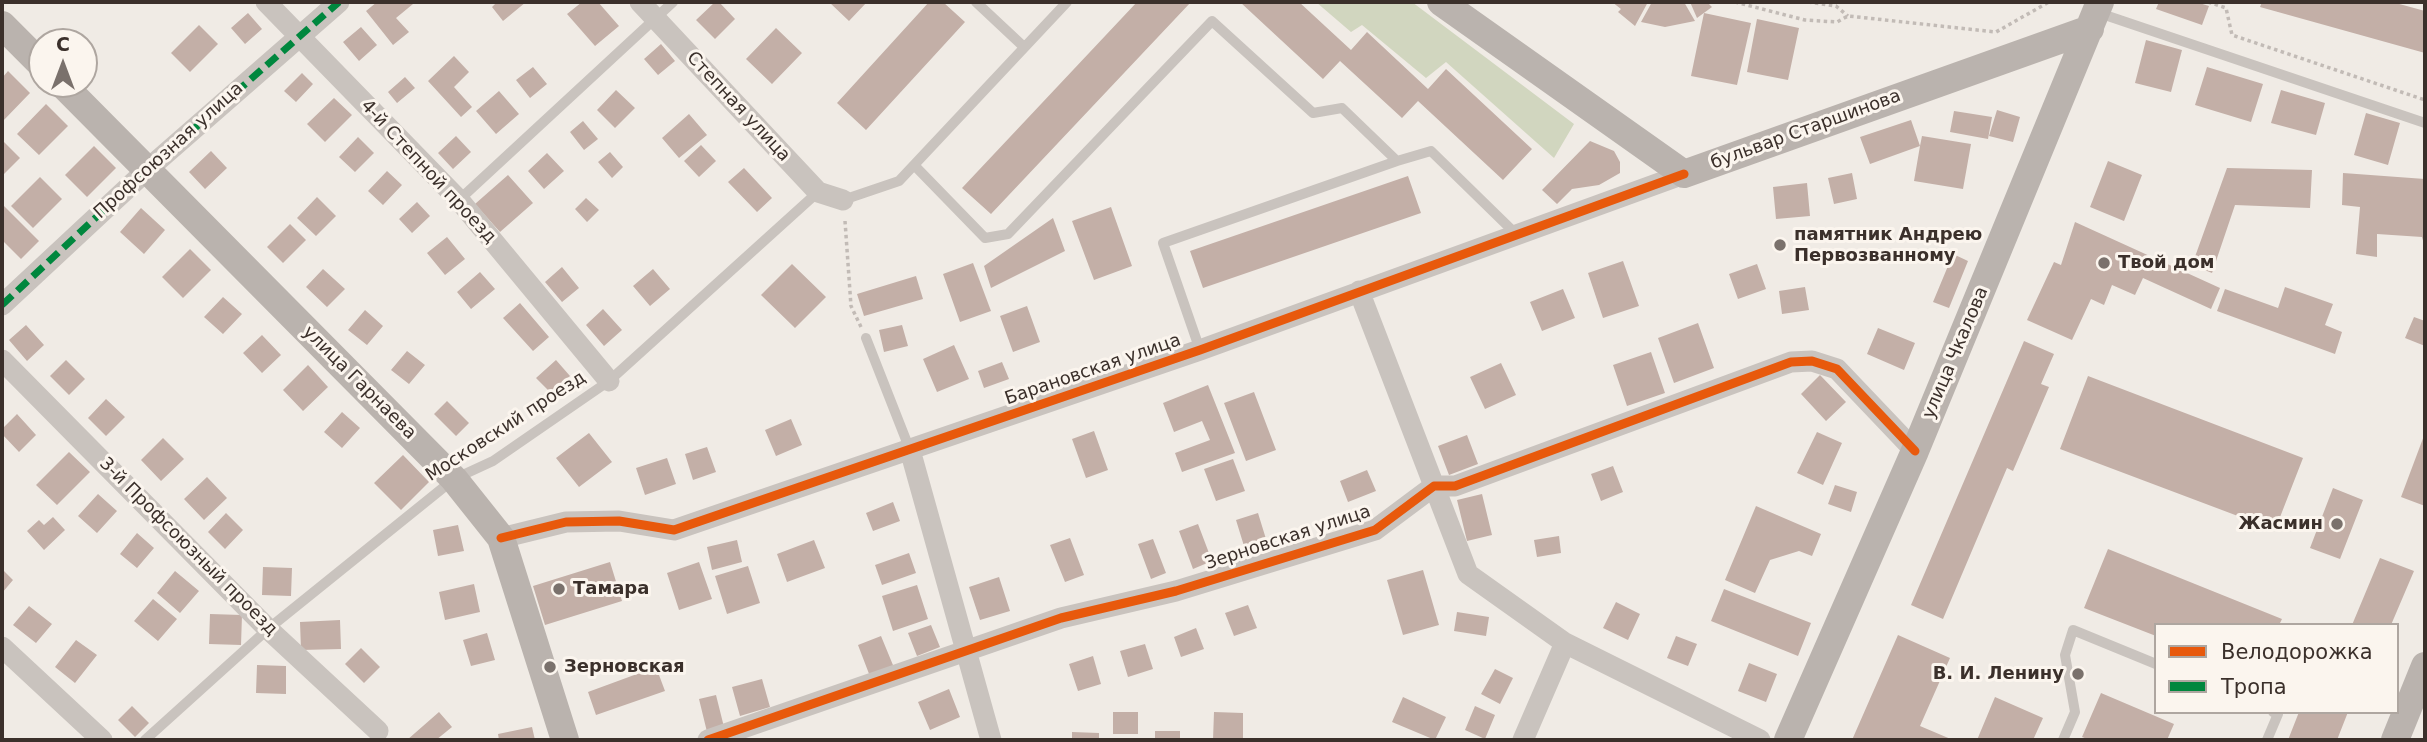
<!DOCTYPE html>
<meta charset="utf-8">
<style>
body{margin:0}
#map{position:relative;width:2427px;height:742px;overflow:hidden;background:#f0ebe5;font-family:"DejaVu Sans",sans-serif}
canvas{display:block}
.frame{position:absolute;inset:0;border:4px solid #3b302b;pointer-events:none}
.legend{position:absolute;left:2154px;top:623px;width:245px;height:91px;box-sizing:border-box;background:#fbf5ee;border:2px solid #aea6a0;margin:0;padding:9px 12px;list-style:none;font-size:21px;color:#3b302b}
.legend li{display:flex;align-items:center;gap:14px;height:35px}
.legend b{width:35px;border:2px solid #aea6a0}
.north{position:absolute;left:28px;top:28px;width:70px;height:70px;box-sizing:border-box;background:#fbf5ee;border:2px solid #aea6a0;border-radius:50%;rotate:0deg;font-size:19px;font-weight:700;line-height:28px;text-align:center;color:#3b302b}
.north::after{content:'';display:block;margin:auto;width:24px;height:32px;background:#7a716c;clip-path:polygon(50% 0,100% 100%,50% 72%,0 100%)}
</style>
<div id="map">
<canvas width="2427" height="742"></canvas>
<div class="frame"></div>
<ul class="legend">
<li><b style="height:9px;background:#e8590c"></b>Велодорожка</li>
<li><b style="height:9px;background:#00873e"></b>Тропа</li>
</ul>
<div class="north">С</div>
</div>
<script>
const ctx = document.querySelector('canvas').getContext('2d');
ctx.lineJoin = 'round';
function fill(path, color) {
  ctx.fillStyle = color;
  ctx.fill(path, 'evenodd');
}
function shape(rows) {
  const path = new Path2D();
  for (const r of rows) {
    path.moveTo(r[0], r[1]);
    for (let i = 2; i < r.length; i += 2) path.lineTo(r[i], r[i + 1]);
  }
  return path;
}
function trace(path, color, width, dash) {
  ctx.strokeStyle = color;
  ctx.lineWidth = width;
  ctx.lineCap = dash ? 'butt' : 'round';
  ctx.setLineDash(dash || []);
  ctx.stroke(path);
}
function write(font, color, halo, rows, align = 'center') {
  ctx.font = font + ' "DejaVu Sans",sans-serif';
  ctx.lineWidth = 6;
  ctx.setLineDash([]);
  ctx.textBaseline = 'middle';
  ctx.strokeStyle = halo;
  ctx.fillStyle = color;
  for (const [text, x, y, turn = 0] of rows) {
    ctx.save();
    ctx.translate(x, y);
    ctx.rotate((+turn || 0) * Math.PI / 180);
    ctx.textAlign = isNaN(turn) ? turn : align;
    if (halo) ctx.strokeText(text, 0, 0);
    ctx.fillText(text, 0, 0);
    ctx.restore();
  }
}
fill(shape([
 [1316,2,1412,2,1574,124,1554,158,1446,62,1426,78,1362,25,1351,32]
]), '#d1d6bf');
fill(shape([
 [377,2,413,4,396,18,409,32,393,45,366,11],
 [497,2,526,2,503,21,492,7],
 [582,2,598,2,619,26,595,46,567,14],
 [715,2,719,2,735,19,715,39,696,20],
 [829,2,867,2,849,21],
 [929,2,943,2,965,22,866,130,837,103],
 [1137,2,1191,2,991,214,962,188],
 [1240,2,1299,2,1351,50,1367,32,1428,89,1446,69,1532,149,1503,180,1418,101,1402,118,1340,61,1323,79],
 [1612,2,1648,2,1635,26,1618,12,1621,9],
 [1652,2,1684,2,1695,21,1665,27,1641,22],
 [1690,2,1707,2,1712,7,1697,18],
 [2159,2,2196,2,2209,6,2202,25,2156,9],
 [2262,2,2392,2,2425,11,2425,53,2260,7],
 [248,13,262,29,245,44,231,28],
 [1704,13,1751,23,1737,85,1691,76],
 [1757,19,1799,28,1788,80,1747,72],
 [199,25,218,44,190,72,171,53],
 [361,27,377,45,359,61,343,42],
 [776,28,802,53,772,84,746,59],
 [2146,40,2182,50,2171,92,2135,83],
 [661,44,675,61,658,75,644,59],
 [454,56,469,72,454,87,472,107,461,117,428,81],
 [533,67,547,84,530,98,516,80],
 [2207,67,2263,84,2251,122,2195,105],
 [8,71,30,93,2,122,2,78],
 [302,73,313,84,296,102,284,91],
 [405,77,415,88,397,103,388,92],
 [616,90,635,108,615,128,597,110],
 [2281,90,2325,103,2316,135,2271,123],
 [499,91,519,114,496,134,476,111],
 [334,98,352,115,325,142,307,124],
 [46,104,68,126,39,155,17,134],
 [1997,110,2020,117,2013,142,1989,136],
 [1954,111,1992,117,1988,139,1950,132],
 [2366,113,2400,123,2388,165,2354,155],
 [689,114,707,135,679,158,662,138],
 [1911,120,1920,146,1922,136,1971,144,1963,189,1914,181,1920,146,1870,164,1860,137],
 [583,121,598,139,584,150,570,132],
 [456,136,471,152,453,169,438,153],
 [358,137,374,153,355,172,339,157],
 [2,140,20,158,2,176],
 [1590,141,1614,151,1620,162,1620,173,1599,185,1572,189,1557,204,1542,190],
 [701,145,716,161,699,177,684,161],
 [94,146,116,168,87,197,65,175],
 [211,151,227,168,205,189,189,172],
 [610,152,623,167,612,178,598,162],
 [547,153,564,171,544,189,528,171],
 [2108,161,2142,175,2124,221,2090,207],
 [744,168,772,198,757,212,728,182],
 [2227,168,2312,170,2310,208,2235,205,2212,273,2192,265],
 [387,171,402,185,383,205,368,191],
 [1852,173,1857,199,1834,204,1828,178],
 [2343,173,2425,179,2425,248,2422,237,2377,234,2377,257,2356,254,2360,207,2342,205],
 [508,175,533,203,500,232,475,204],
 [1408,176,1421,213,1203,288,1190,251],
 [40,177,62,199,33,228,11,206],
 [1807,183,1810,216,1776,219,1773,187],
 [317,197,336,216,316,236,297,218],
 [586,198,599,210,587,222,575,209],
 [417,202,430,216,412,233,399,219],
 [2,204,39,241,21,259,4,242,2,244],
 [1111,207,1132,266,1094,280,1072,221],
 [141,208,165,230,144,254,120,232],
 [1053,218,1065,251,991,288,984,266],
 [2075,222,2220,288,2211,309,2143,278,2135,295,2112,285,2104,305,2091,299,2072,340,2027,320,2054,262,2061,265],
 [290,224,306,240,283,263,267,247],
 [447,237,465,259,445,275,427,253],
 [190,249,211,270,183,298,162,277],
 [1953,254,1968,261,1949,308,1933,302],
 [1623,261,1639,306,1603,318,1588,273],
 [973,263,991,311,960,322,943,274],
 [792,264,826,297,795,328,761,295],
 [1757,264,1766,289,1738,299,1729,274],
 [562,267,579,288,562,302,545,282],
 [323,269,345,289,327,307,306,287],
 [653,269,670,289,650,306,633,286],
 [480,272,495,289,471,309,457,292],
 [916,276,923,299,864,316,857,294],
 [1805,287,1809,310,1782,314,1779,291],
 [2285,287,2333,304,2325,325,2342,332,2335,354,2217,311,2225,289,2278,308],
 [1563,289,1575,318,1542,331,1530,302],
 [223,297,242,314,223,334,204,317],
 [520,303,549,337,533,351,503,318],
 [1027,306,1040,342,1013,352,1000,316],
 [603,309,622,330,604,346,586,325],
 [365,310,383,326,367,345,348,330],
 [2414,317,2425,321,2425,346,2405,338],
 [1698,323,1714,368,1674,383,1658,338],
 [26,325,44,345,27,361,9,340],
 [902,325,908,346,884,352,879,330],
 [1878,328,1915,343,1904,370,1867,354],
 [262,335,281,355,262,373,243,353],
 [2024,341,2054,354,2041,384,2049,387,2013,471,2007,468,1943,619,1911,605],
 [954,345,969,379,937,392,923,359],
 [407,351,425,365,409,384,391,370],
 [1651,352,1665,393,1627,406,1613,365],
 [66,360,85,379,69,395,50,376],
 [556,360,570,376,551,393,536,378],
 [1002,362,1009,379,984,388,978,371],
 [1501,363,1516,395,1485,409,1470,377],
 [308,365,328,387,303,411,283,390],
 [1820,375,1846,402,1826,421,1801,394],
 [2088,376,2303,458,2275,530,2060,449],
 [1208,385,1235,453,1182,472,1175,453,1210,440,1202,421,1174,432,1163,403],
 [1254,392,1276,450,1246,461,1224,403],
 [106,399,125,417,106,436,88,418],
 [447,401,469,423,456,436,434,414],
 [342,412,360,428,342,448,324,432],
 [17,414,36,435,19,452,2,434,2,429],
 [791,419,802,445,776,456,765,430],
 [1094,431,1108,470,1086,478,1072,439],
 [1817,432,1842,443,1823,485,1797,473],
 [589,433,612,462,579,487,556,458],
 [2425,433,2425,506,2401,497],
 [1467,435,1478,464,1449,475,1438,446],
 [163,438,184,459,161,481,141,460],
 [707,447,716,472,693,480,685,454],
 [69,452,90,472,57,505,36,485],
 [403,455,429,482,401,510,374,483],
 [667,458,676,484,645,495,636,468],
 [1233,459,1245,491,1216,501,1204,469],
 [1613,466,1623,492,1601,501,1591,474],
 [1367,470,1376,491,1348,502,1340,481],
 [207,477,227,498,204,520,184,499],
 [1835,485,1857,492,1851,512,1828,504],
 [2333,488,2363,500,2340,559,2310,548],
 [98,494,117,511,97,533,78,516],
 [1482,494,1492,535,1467,541,1457,500],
 [893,502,900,521,873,531,866,513],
 [1756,506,1821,534,1812,556,1799,551,1770,560,1755,593,1725,580],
 [226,513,243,530,225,549,208,532],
 [1258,513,1266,539,1244,546,1236,520],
 [53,517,65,530,44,550,27,531,39,520,44,525],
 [1198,524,1212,561,1193,569,1179,531],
 [458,525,464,551,438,556,433,530],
 [137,533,154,548,137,568,120,554],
 [1559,536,1561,553,1537,557,1534,540],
 [1070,538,1084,575,1065,582,1050,545],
 [1153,539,1166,573,1151,579,1138,544],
 [737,540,742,562,712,570,707,547],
 [814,540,825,568,787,582,777,554],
 [2108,549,2282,619,2279,625,2156,625,2156,636,2084,608],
 [909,553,916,573,882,585,875,565],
 [2380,558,2414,571,2391,625,2352,625],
 [610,562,622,601,545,625,533,586],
 [699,562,712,599,679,610,667,573],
 [748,566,760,603,727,614,715,576],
 [263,567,292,568,291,596,262,595],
 [2,569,13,580,2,593],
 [1423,570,1439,625,1403,635,1387,580],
 [175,571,199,591,180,613,157,593],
 [999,577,1010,611,980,620,969,587],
 [474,584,480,612,445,620,439,592],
 [917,585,928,619,893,631,882,596],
 [1724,589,1811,623,1798,656,1711,621],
 [153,599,177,619,158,641,134,621],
 [1616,602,1640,614,1628,640,1603,628],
 [1248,605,1257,628,1234,636,1225,613],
 [29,606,52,624,36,643,13,625],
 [1457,612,1489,617,1486,636,1454,631],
 [210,614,242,615,241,645,209,644],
 [340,620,341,649,301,650,300,622],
 [931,625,940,647,917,656,908,633],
 [1196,628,1204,649,1181,657,1174,637],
 [487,633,495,660,471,666,463,640],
 [1898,635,1950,658,1920,726,1953,740,1852,740],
 [881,636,895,670,871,679,858,645],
 [1676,636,1697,644,1688,666,1667,658],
 [76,640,97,655,75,683,55,667],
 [1145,644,1153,669,1128,677,1120,651],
 [361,648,380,667,364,683,345,664],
 [1093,656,1101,684,1078,691,1069,664],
 [1749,663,1777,674,1766,702,1738,691],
 [257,665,286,666,286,694,256,693],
 [656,667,665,691,596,715,588,692],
 [1495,669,1513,678,1500,704,1481,694],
 [762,679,770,707,740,716,732,687],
 [949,689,960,717,930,730,918,702],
 [2101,693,2174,724,2167,740,2090,740,2082,737],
 [716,695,725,731,708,736,699,699],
 [1403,697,1446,717,1435,740,1392,722],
 [1995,697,2043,718,2033,740,1977,740],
 [132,706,149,723,135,737,118,720],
 [1475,706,1495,715,1485,739,1465,730],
 [439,712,452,727,436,740,407,740],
 [1113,712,1138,712,1138,734,1113,734],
 [1214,712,1243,713,1243,740,1213,740],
 [2299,712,2348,712,2337,740,2288,740],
 [532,727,535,740,499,740,498,734],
 [1155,731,1180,731,1180,740,1155,740],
 [1072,732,1099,733,1099,740,1072,740]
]), '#c3afa7');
trace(shape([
 [1735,2,1805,20,1837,22,1848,16,1996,32,2049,2],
 [1808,2,1836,6,1848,16],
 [2208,2,2226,8,2232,35,2425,100],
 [845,221,851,306,861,327]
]), '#c2bbb6', 3.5, [3.5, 3.5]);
trace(shape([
 [976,2,1024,47],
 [2096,12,2425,123],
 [914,165,985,238,1008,234,1212,21,1313,113,1342,108,1397,161,1431,151,1516,234],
 [459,200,673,2],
 [843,200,899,181,1067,2],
 [866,338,910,450],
 [1200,350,1163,243,1397,161],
 [145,740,268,629,454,479,493,461,609,381,818,192],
 [2063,740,2075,712,2065,655,2073,630,2156,664],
 [2267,740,2278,714,2273,712]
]), '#c9c3be', 10);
trace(shape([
 [266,2,459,200,609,381],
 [640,2,818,192,843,200],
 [1359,291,1468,574,1565,643,1760,740],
 [2,305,148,169,339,2],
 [2,360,268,629,378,731],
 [910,450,991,740],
 [501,538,566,522,619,521,674,530,1200,350,1684,174],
 [2,647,102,740],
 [708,740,1061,618,1176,591,1375,530,1434,486,1455,486,1791,362,1812,361,1837,369,1915,451],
 [1523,740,1565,643]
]), '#c9c3be', 21);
trace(shape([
 [1441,2,1684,174,2090,29],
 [2,25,42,65],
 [62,84,454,479,501,538,565,740],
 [1788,740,1915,451,2100,2],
 [2395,740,2425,666]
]), '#bab3ae', 28);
trace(shape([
 [2,305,148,169,339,2]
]), '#00873e', 7, [14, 7]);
trace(shape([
 [501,538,566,522,619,521,674,530,1200,350,1684,174],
 [708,740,1061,618,1176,591,1375,530,1434,486,1455,486,1791,362,1812,361,1837,369,1915,451]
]), '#e8590c', 9);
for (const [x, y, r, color] of [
 [1780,245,7,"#7a716c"],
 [2104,263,7,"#7a716c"],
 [2337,524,7,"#7a716c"],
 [559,589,7,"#7a716c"],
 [550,667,7,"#7a716c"],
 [2078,674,7,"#7a716c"]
]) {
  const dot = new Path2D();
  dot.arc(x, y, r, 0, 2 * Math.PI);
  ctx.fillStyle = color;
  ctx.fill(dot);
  trace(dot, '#fbf5ee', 2.5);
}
write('18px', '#3b302b', '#fbf5ee', [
 ["Степная улица",738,107,47],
 ["бульвар Старшинова",1806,130,-20],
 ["Профсоюзная улица",169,151,-42],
 ["4-й Степной проезд",428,172,47],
 ["улица Чкалова",1956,353,-67],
 ["Барановская улица",1093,370,-19],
 ["улица Гарнаева",359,383,45],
 ["Московский проезд",506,427,-33],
 ["Зерновская улица",1288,538,-18],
 ["3-й Профсоюзный проезд",188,547,45]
]);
write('bold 18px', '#3b302b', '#fbf5ee', [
 ["памятник Андрею",1794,235],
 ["Первозванному",1794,256],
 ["Твой дом",2118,263],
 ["Жасмин",2323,524,"right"],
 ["Тамара",573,589],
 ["Зерновская",564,667],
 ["В. И. Ленину",2064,674,"right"]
], 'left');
</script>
